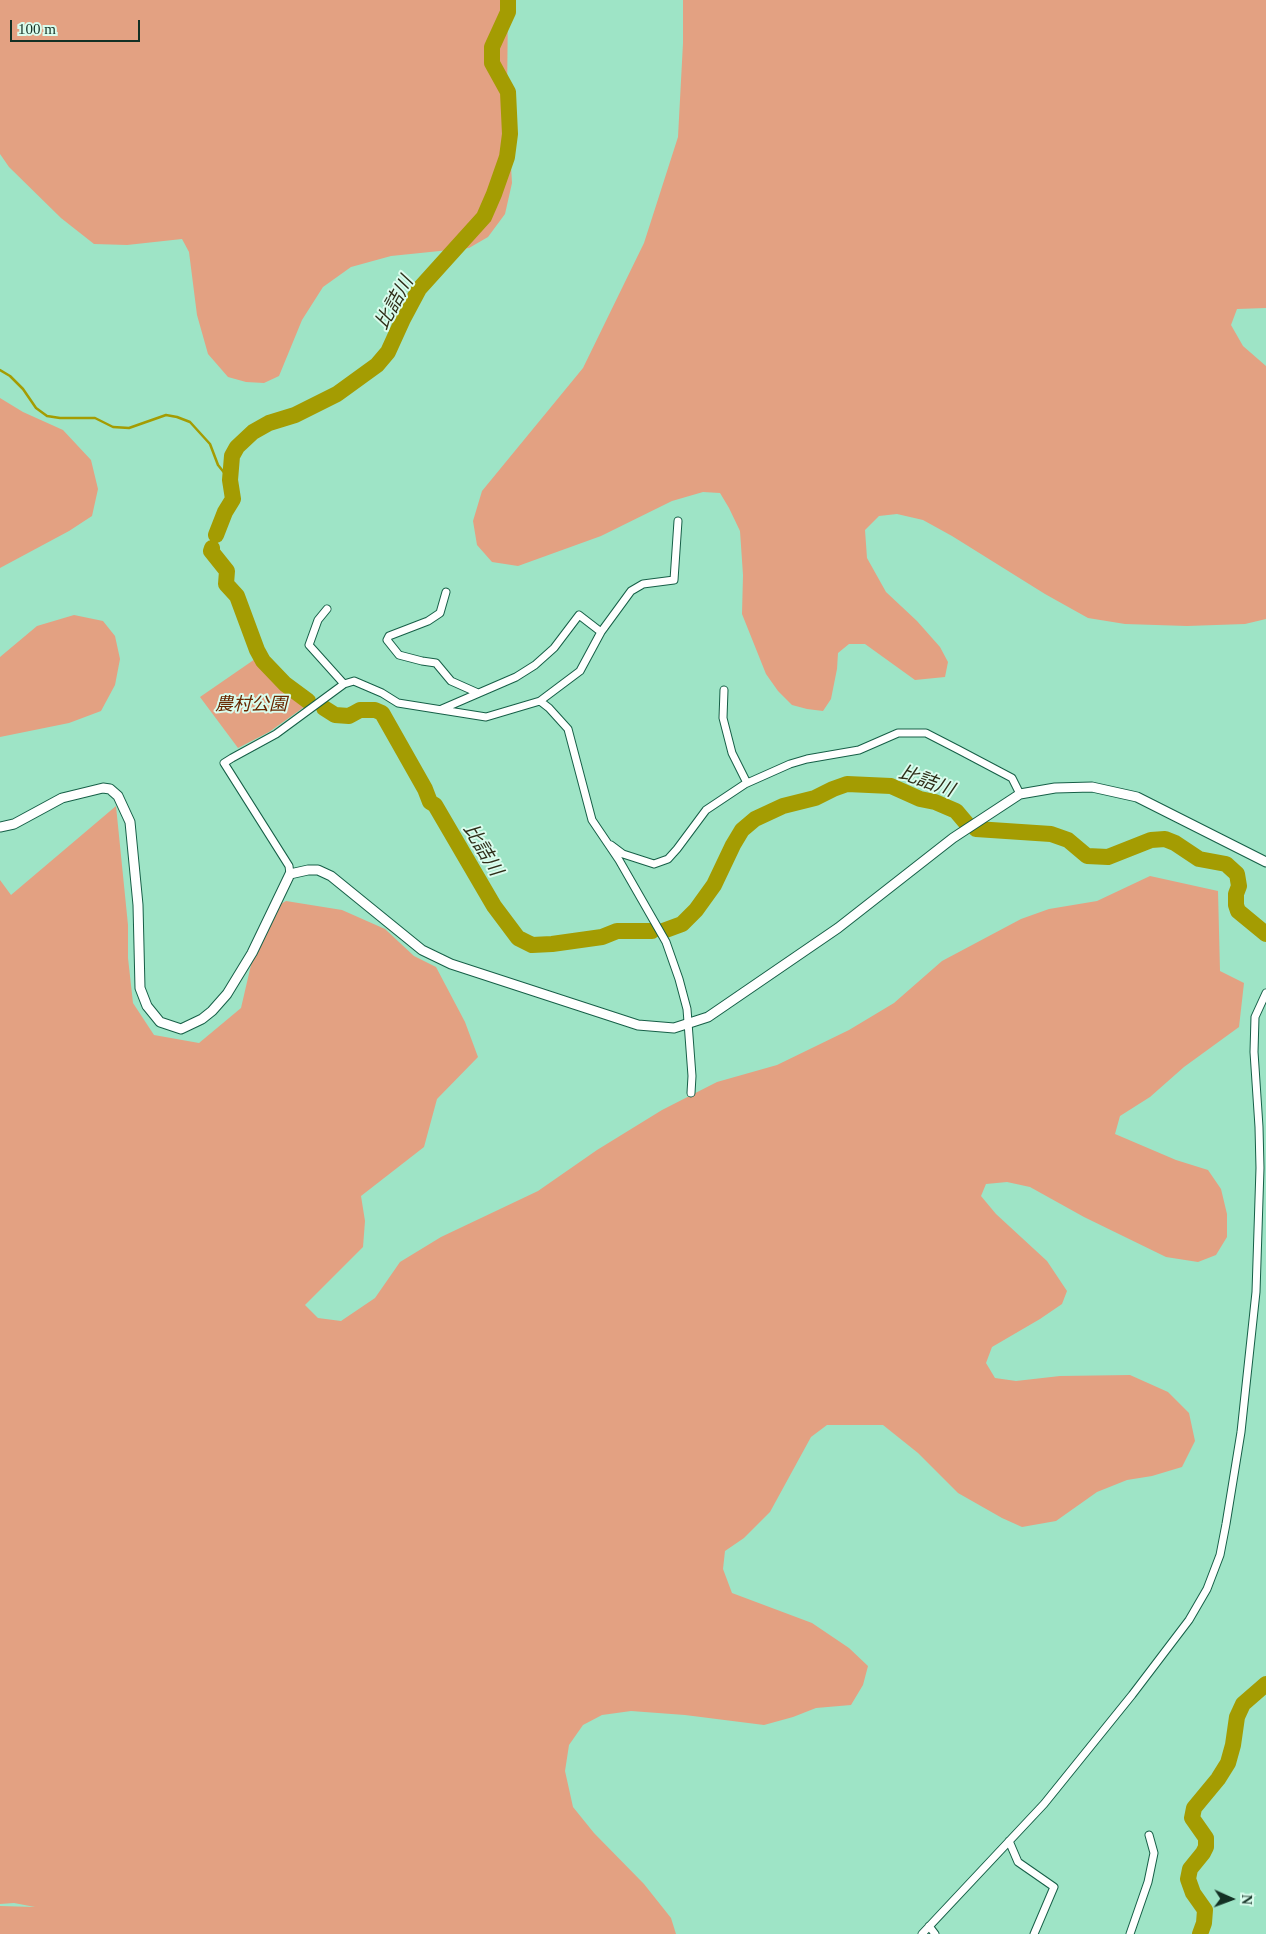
<!DOCTYPE html>
<meta charset="utf-8">
<style>
body{margin:0}
#map{position:relative;width:1266px;height:1934px;overflow:hidden;background:#9ee4c6;font-family:Georgia,serif}
canvas{display:block}
.north{position:absolute;left:1206px;top:1874px;width:50px;height:50px;-webkit-text-stroke:4px #dafced;paint-order:stroke;rotate:92deg;font-size:14px;font-weight:700;line-height:20px;text-align:center;color:#133024}
.north::after{content:'';display:block;margin:auto;width:18px;height:22px;background:#133024;clip-path:polygon(50% 0,100% 100%,50% 72%,0 100%)}
.scale{position:absolute;left:10px;top:20px;width:130px;height:22px;box-sizing:border-box;border:2px solid #133024;border-top:0;padding-left:6px;font-size:15px;line-height:18px;white-space:nowrap;color:#133024;-webkit-text-stroke:4px #dafced;paint-order:stroke}
</style>
<div id="map">
<canvas width="1266" height="1934"></canvas>
<div class="north">N</div>
<div class="scale">100 m</div>
</div>
<script>
const ctx = document.querySelector('canvas').getContext('2d');
ctx.lineJoin = 'round';
function fill(path, color) {
  ctx.fillStyle = color;
  ctx.fill(path, 'evenodd');
}
function shape(rows) {
  const path = new Path2D();
  for (const r of rows) {
    path.moveTo(r[0], r[1]);
    for (let i = 2; i < r.length; i += 2) path.lineTo(r[i], r[i + 1]);
  }
  return path;
}
function trace(path, color, width, dash) {
  ctx.strokeStyle = color;
  ctx.lineWidth = width;
  ctx.lineCap = dash ? 'butt' : 'round';
  ctx.setLineDash(dash || []);
  ctx.stroke(path);
}
function write(font, color, halo, rows, align = 'center') {
  ctx.font = font + ' Georgia,"Noto Sans JP",serif';
  ctx.lineWidth = 4;
  ctx.setLineDash([]);
  ctx.textBaseline = 'middle';
  ctx.strokeStyle = halo;
  ctx.fillStyle = color;
  for (const [text, x, y, turn = 0] of rows) {
    ctx.save();
    ctx.translate(x, y);
    ctx.rotate((+turn || 0) * Math.PI / 180);
    ctx.textAlign = isNaN(turn) ? turn : align;
    if (halo) ctx.strokeText(text, 0, 0);
    ctx.fillText(text, 0, 0);
    ctx.restore();
  }
}
fill(shape([
 [0,0,508,0,507,99,512,183,505,214,488,237,469,248,391,256,351,267,323,287,302,320,279,376,264,383,246,382,228,377,208,354,197,315,189,252,182,239,127,245,94,244,61,218,9,167,0,154],
 [683,0,1266,0,1266,308,1237,309,1231,325,1243,346,1266,366,1266,619,1245,624,1187,626,1125,624,1088,618,1045,594,952,536,923,520,897,514,879,516,865,530,867,558,886,592,917,621,940,647,948,662,945,677,915,680,865,644,849,644,838,653,837,669,831,699,823,711,807,709,792,705,778,691,766,674,742,614,743,575,740,531,729,508,720,493,703,492,672,501,601,536,518,566,492,562,477,545,473,521,482,491,583,368,644,243,678,137,683,43],
 [0,398,23,412,63,430,91,460,98,489,92,516,69,531,0,568],
 [74,615,103,621,115,636,120,659,115,685,101,711,69,723,0,737,0,657,37,626],
 [258,657,289,692,307,705,269,732,238,748,200,697],
 [116,806,128,925,128,958,133,1003,154,1035,199,1043,241,1008,257,939,272,909,286,901,342,910,385,929,414,956,436,967,465,1022,478,1057,437,1099,424,1147,361,1196,365,1221,363,1247,305,1305,318,1318,341,1321,375,1298,400,1262,441,1237,538,1191,597,1150,662,1110,717,1082,777,1065,849,1030,894,1003,942,961,1021,919,1049,909,1097,901,1150,876,1218,891,1220,971,1244,983,1239,1027,1184,1067,1150,1097,1120,1116,1115,1134,1176,1160,1208,1170,1221,1189,1227,1214,1227,1237,1216,1255,1198,1262,1166,1257,1084,1217,1030,1187,1007,1182,986,1184,981,1196,996,1214,1047,1261,1067,1291,1062,1304,1040,1319,992,1347,986,1363,995,1378,1016,1381,1060,1376,1130,1375,1168,1392,1189,1413,1195,1441,1182,1467,1152,1476,1127,1480,1097,1492,1056,1521,1022,1527,1002,1518,958,1493,918,1453,883,1425,827,1425,811,1437,770,1512,744,1538,725,1551,723,1569,732,1593,812,1623,849,1648,868,1666,863,1685,851,1705,816,1708,793,1717,764,1725,685,1715,631,1711,602,1715,583,1725,569,1745,565,1771,573,1807,594,1833,644,1884,671,1918,676,1934,0,1934,0,1906,35,1907,14,1903,0,1904,0,880,11,895]
]), '#e3a182');
trace(shape([
 [0,370,10,376,23,389,36,408,47,416,60,418,95,418,113,427,129,428,166,415,177,417,190,422,210,444,218,465,230,480]
]), '#a49c02', 2.5);
trace(shape([
 [216,535,225,512,233,499,230,480,232,456,237,447,253,432,269,423,295,415,337,394,377,365,388,352,403,319,419,289,484,217,494,194,507,157,510,134,508,92,492,63,492,47,508,12,508,0],
 [212,548,211,551,227,571,226,584,237,596,257,650,263,661,285,684,308,701],
 [324,708,335,715,349,716,360,710,375,710,382,713,425,789,430,802,435,805,494,906,518,938,532,945,552,944,602,937,617,931,652,931],
 [976,829,1051,834,1068,840,1087,856,1108,857,1151,840,1165,839,1175,843,1199,859,1226,864,1237,874,1239,886,1236,894,1236,905,1238,911,1266,934],
 [663,931,682,924,696,910,714,885,733,845,742,830,755,819,783,806,815,798,833,789,847,784,891,786,920,799,935,802,956,811,967,824],
 [1200,1934,1204,1923,1205,1910,1193,1893,1188,1879,1190,1869,1203,1853,1206,1847,1206,1838,1192,1818,1194,1808,1218,1779,1228,1763,1233,1745,1237,1717,1243,1704,1266,1684]
]), '#a49c02', 16);
const minor = shape([
 [446,592,440,613,428,621,389,636,387,640,399,655,422,661,436,663,451,681,478,693],
 [327,609,318,620,309,645,344,684],
 [724,690,723,718,732,753,747,783],
 [540,701,580,671,601,632],
 [442,709,516,677,535,665,554,648,579,615,601,632,631,591,643,584,674,580,678,521],
 [611,845,623,854,654,864,668,859,677,849,706,810,745,784,790,764,807,759,859,750,898,733,926,733,959,750,1012,778,1020,794],
 [290,874,289,866,224,763,232,758,276,734,344,684,354,681,382,693,398,703,486,717,540,701,549,708,568,729,592,820,619,860,666,942,679,979,687,1009,692,1076,691,1093],
 [1009,1841,1018,1862,1054,1887,1034,1934],
 [929,1926,935,1934],
 [922,1934,1044,1804,1132,1695,1189,1620,1207,1589,1220,1555,1226,1524,1241,1432,1256,1292,1260,1168,1259,1127,1254,1052,1255,1017,1266,993],
 [1130,1934,1148,1882,1154,1853,1149,1835]
]);
const tertiary = shape([
 [0,827,14,824,62,798,103,788,110,789,118,796,130,822,138,905,140,988,147,1006,160,1022,181,1029,202,1019,212,1011,227,994,252,953,290,874,308,870,318,870,331,876,422,950,451,964,638,1025,674,1028,708,1017,838,928,953,838,1020,794,1055,788,1092,787,1137,797,1266,862]
]);
trace(minor, '#165f47', 9);
trace(tertiary, '#165f47', 11);
trace(minor, '#fff', 7);
trace(tertiary, '#fff', 9);
write('italic 18px', '#682700', '#dafced', [
 ["農村公園",251,703]
]);
write('italic 19px', '#2f2e19', '#dafced', [
 ["比詰川",393,302,-61],
 ["比詰川",927,780,20],
 ["比詰川",484,849,59]
]);
</script>
